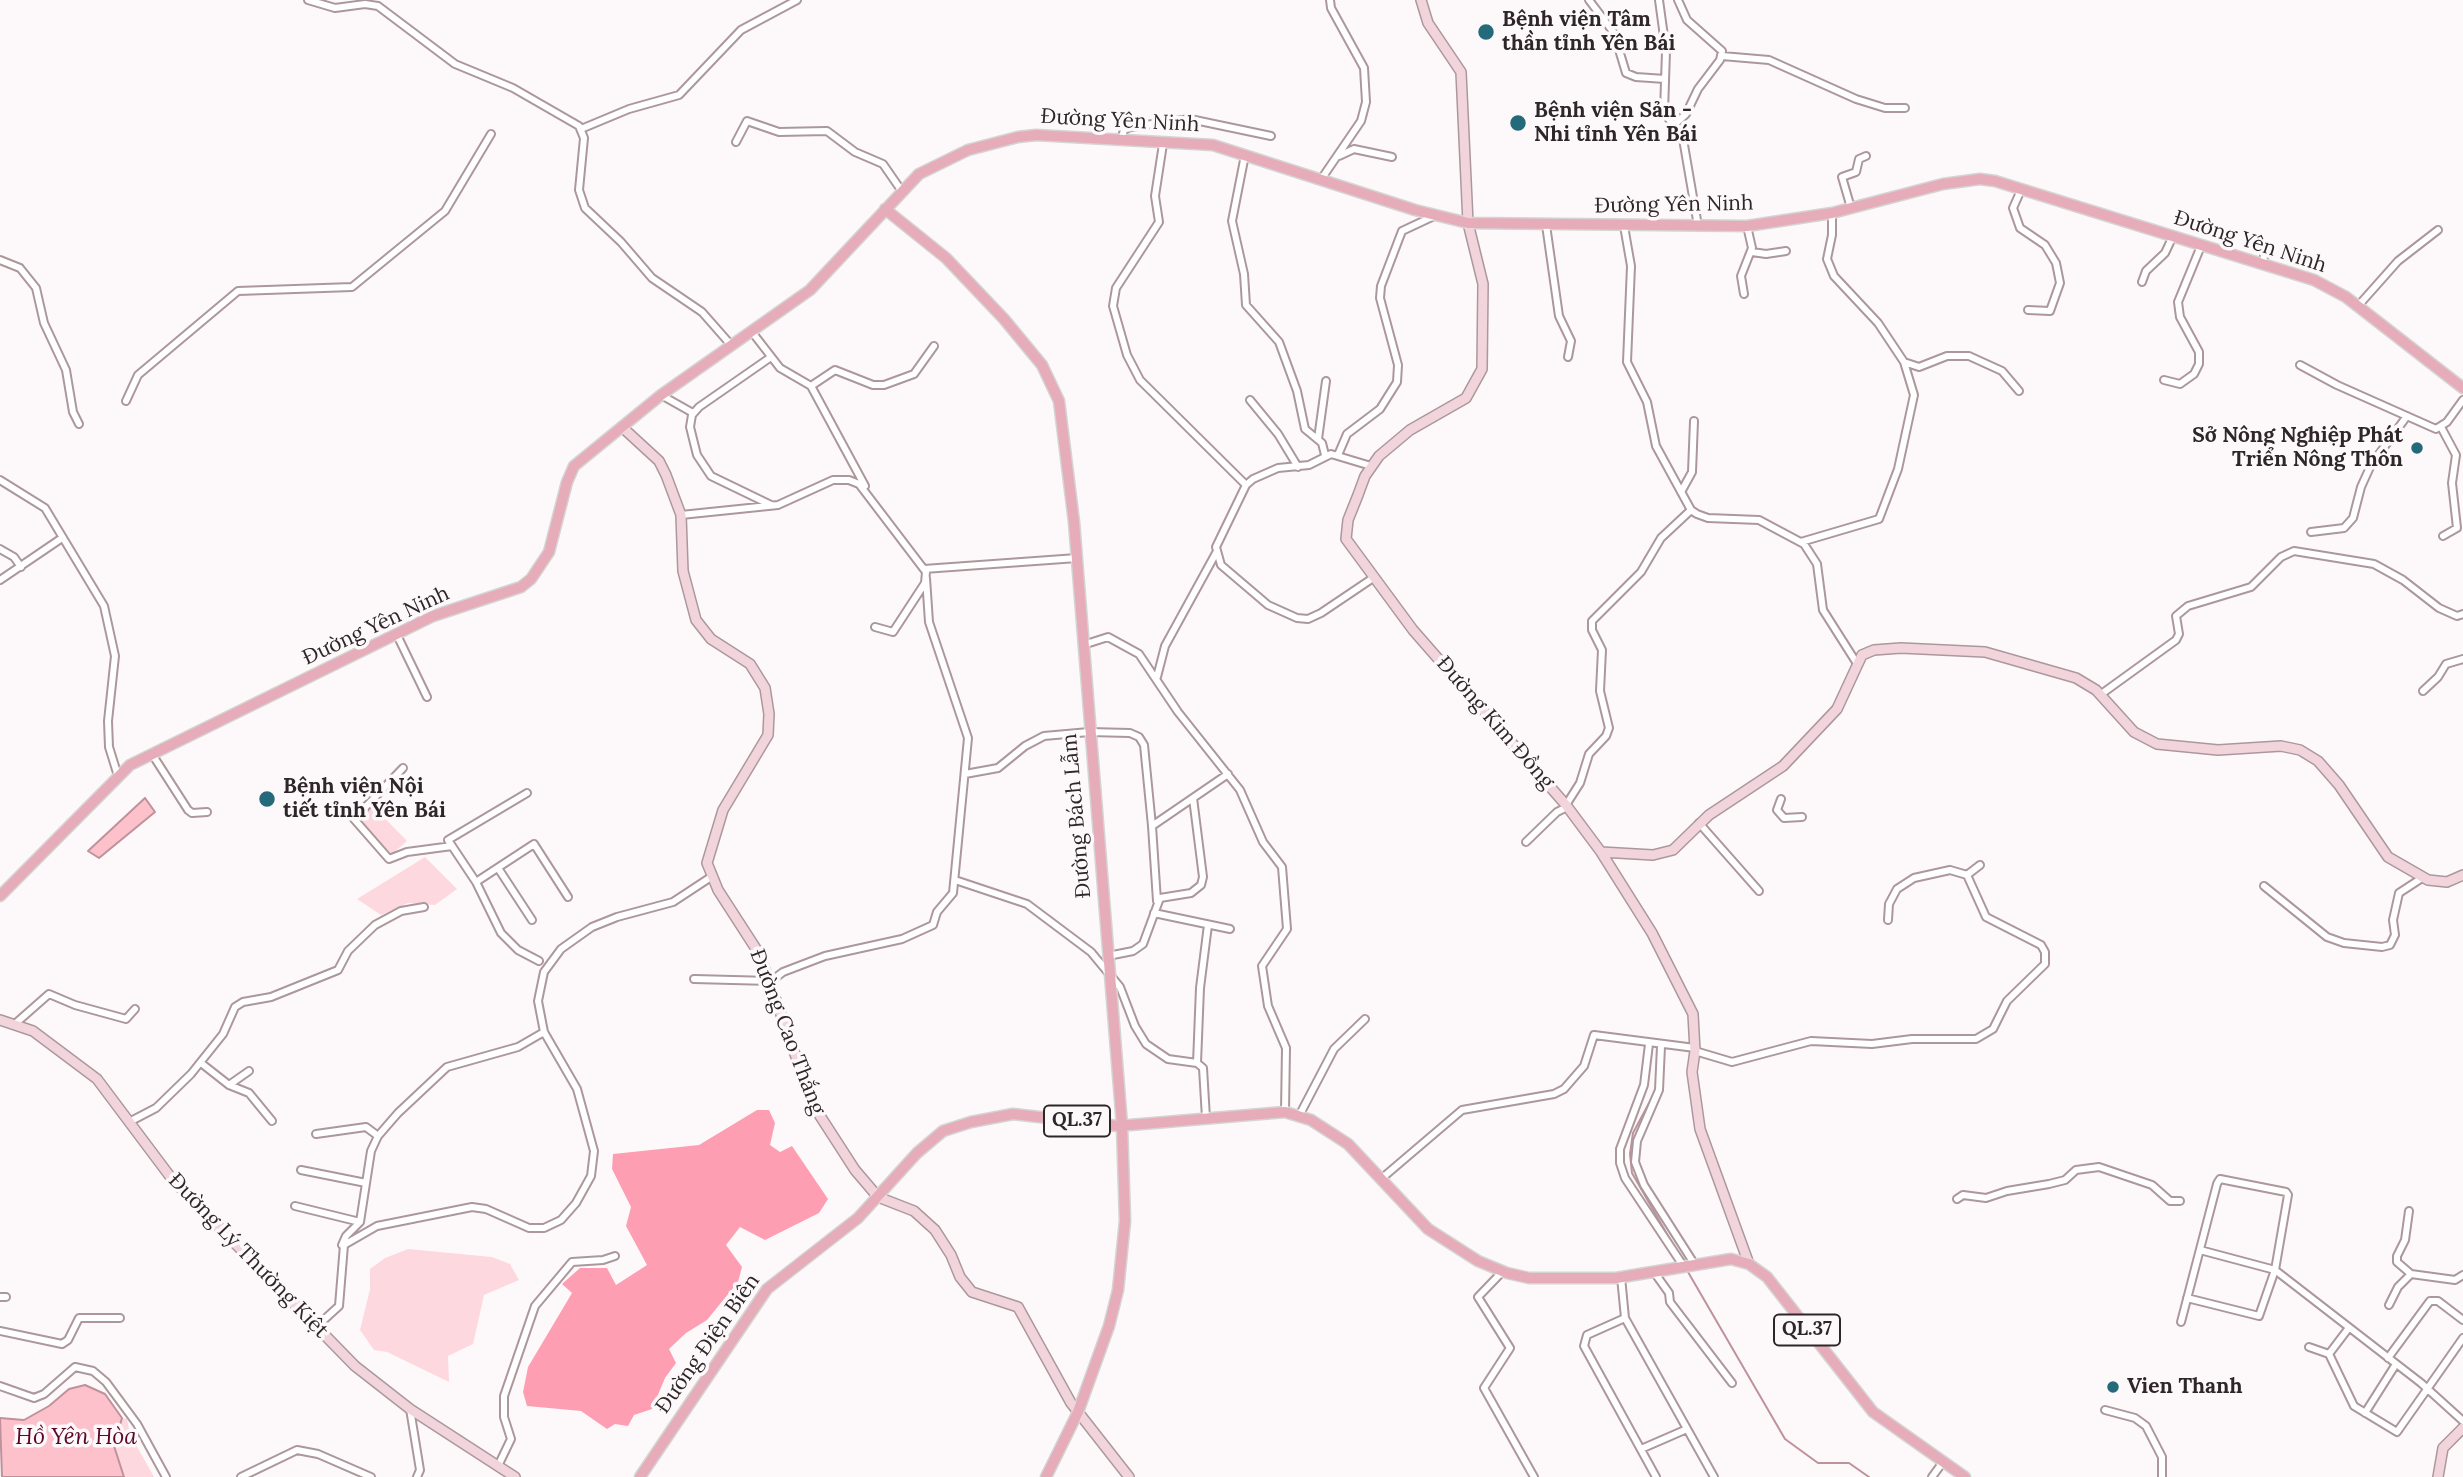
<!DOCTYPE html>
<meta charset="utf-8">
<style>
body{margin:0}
canvas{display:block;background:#fdf9fa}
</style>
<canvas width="2463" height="1477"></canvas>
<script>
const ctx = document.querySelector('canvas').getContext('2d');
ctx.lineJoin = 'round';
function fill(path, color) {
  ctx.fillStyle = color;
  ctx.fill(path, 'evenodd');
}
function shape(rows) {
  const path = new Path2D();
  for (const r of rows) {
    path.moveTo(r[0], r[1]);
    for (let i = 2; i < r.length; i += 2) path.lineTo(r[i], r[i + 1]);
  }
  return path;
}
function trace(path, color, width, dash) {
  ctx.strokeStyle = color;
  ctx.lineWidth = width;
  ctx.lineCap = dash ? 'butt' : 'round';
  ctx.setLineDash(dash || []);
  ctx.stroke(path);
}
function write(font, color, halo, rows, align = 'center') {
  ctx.font = font + ' Lora,serif';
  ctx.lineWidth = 7;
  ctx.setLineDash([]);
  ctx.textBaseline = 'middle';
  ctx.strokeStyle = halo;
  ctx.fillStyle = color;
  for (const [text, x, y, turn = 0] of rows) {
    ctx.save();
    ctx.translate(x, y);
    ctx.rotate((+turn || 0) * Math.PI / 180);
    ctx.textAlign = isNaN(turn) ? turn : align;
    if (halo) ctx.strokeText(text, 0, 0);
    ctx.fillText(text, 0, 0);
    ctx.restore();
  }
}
fill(shape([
 [373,806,407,841,392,854,358,821],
 [425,857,457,889,435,905,408,903,381,915,357,899],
 [408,1249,492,1257,510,1264,519,1280,484,1295,473,1344,448,1356,449,1382,387,1352,374,1350,360,1330,370,1289,370,1269,385,1258],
 [122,1418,127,1419,130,1434,154,1477,124,1477,114,1446]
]), '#fdd9df');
fill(shape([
 [757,1110,769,1110,775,1123,770,1145,780,1152,792,1146,828,1199,819,1213,765,1240,740,1227,726,1245,742,1267,738,1282,707,1320,686,1333,669,1349,676,1363,665,1378,652,1409,634,1415,628,1426,615,1424,607,1429,581,1411,527,1406,523,1392,528,1367,572,1293,562,1284,580,1268,607,1268,616,1285,647,1265,626,1226,631,1207,612,1169,613,1154,699,1145]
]), '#fe9eb3');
const water = shape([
 [145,798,155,812,99,858,88,851,145,798],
 [85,1385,105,1394,122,1418,114,1446,124,1477,2,1477,0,1418,24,1420,49,1406,69,1389,85,1385]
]);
fill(water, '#fdc1cc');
trace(water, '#bf929b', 2);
trace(shape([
 [1655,1092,1633,1133,1630,1154,1632,1173,1675,1248],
 [1688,1272,1785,1439,1818,1463,1849,1463,1869,1477]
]), '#bf929b', 2);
const street = shape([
 [308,0,335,8,365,4,378,6,455,64,513,88,579,126,584,138,579,190,585,208,621,242,652,278,702,312,731,345],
 [1589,0,1614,33,1626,73,1636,77,1665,79],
 [1659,0,1666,51,1664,112,1683,139,1698,226],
 [1722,56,1769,60,1856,99,1885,108,1905,108],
 [1674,125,1686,114,1698,89,1720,60,1722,51,1687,20,1678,0],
 [581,129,629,109,679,95,741,30,797,0],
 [1121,140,1124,130,1130,127,1190,119,1271,136],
 [736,142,747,121,779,132,827,131,855,152,883,164,901,190],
 [1163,144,1155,196,1159,222,1116,288,1113,306,1127,355,1140,380,1246,485],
 [1245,155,1232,221,1244,274,1246,305,1279,342,1297,391,1305,429,1322,443,1325,455],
 [1339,156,1354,149,1392,157],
 [1322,178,1361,121,1366,102,1364,68,1331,8,1330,0],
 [2021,190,2013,208,2020,228,2045,245,2056,263,2060,283,2050,311,2028,310],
 [1851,208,1842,177,1856,172,1859,159,1866,156],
 [1832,213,1832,235,1827,259,1834,276,1878,323,1904,362,1919,367,1947,356,1969,356,2002,371,2019,391],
 [1546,225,1559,316,1571,341,1568,357],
 [1624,226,1631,266,1627,362,1647,402,1656,446,1691,510,1697,514,1708,518,1759,520,1804,544,1817,564,1823,610,1856,662],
 [2248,240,2265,248,2263,264],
 [1752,252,1766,254,1786,251],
 [0,260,20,268,36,288,44,323,66,370,73,412,79,424],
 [2142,282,2146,271,2165,253,2173,236],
 [1744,294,1741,276,1752,248,1747,226],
 [2358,306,2398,261,2438,230],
 [752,332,780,368,811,386,835,370,873,385,884,385,914,374,934,346],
 [2300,365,2337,385,2436,429,2447,422,2463,400],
 [2164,380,2180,384,2194,374,2199,364,2199,352,2180,317,2178,302,2201,246],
 [811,386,865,486],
 [661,395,693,413],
 [1250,400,1278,434,1298,467],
 [126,401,138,375,238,291,352,287,445,211,491,134],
 [2441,427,2456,455,2452,483,2457,528,2443,536],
 [1318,439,1326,381],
 [1338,455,1347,434,1380,409,1397,382,1398,365,1380,298,1381,286,1402,231,1434,216],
 [1371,466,1331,454,1309,465,1278,468,1253,479,1246,485,1216,547,1221,565,1268,605,1297,618,1308,619,1321,613,1373,578],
 [0,480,45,508,104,606,115,656,108,721,109,747,118,776],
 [1681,492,1692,472,1694,421],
 [771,505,711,476,697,455,690,427,692,415,699,407,771,357],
 [681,515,778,505,833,480,849,480,859,484,926,572,925,583,893,632,875,627],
 [2311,532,2344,528,2353,518,2361,487,2371,465,2407,416],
 [1801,542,1879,519,1898,469,1914,395,1904,362],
 [0,549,14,557,21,567],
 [924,569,1077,558],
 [0,580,62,538],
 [397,635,427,697],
 [1083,645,1108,637,1139,654,1178,712,1240,790,1263,842,1282,867,1287,929,1262,966,1268,1006,1286,1048,1285,1112],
 [1157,677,1165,646,1216,553],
 [2423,691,2438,677,2446,664,2463,659],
 [2100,695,2176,640,2179,634,2176,616,2188,606,2251,587,2281,557,2294,551,2374,564,2403,580,2439,608,2457,616,2463,614],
 [152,754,188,810,192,813,207,812],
 [403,768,354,819,389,859,407,852,452,846],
 [965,774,998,768,1025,746,1044,736,1089,732,1130,733,1139,737,1144,745,1152,826],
 [527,793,448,840,476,882,501,933,518,950,539,961],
 [1781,799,1777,810,1784,818,1802,817],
 [1566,805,1580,783,1589,754,1606,736,1609,728,1600,691,1602,650,1592,630,1592,621,1641,572,1661,538,1691,510],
 [1699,823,1759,891],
 [1526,842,1557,812,1567,807],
 [498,868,532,920],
 [1967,875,1980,865],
 [955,880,1027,904,1091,952,1120,987,1135,1026,1146,1044,1168,1059,1197,1063,1203,1068,1206,1118],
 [476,882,534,844,568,897],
 [2264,886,2327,937,2344,943,2382,947,2390,945,2395,935,2393,920,2399,893,2422,878],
 [1157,901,1152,826,1228,774],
 [1154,913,1230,929],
 [1108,956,1133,951,1143,944,1160,898,1191,893,1201,885,1203,877,1193,798],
 [694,979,771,981,783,972,825,956,902,939,933,925,937,912,953,893,968,738,929,622,926,578],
 [16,1023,49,994,75,1005,126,1019,135,1009],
 [1649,1044,1644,1085,1620,1149,1620,1163,1625,1178,1684,1267],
 [1661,1046,1659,1090,1637,1141,1635,1162,1644,1185,1695,1265],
 [1695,1051,1732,1062,1811,1041,1872,1044,1912,1039,1976,1039,1993,1029,2007,1001,2045,964,2045,952,2041,945,1986,917,1967,875,1950,870,1914,878,1897,889,1889,904,1888,920],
 [201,1063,229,1085,249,1093,272,1121],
 [1197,1063,1200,988,1208,925],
 [229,1085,249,1071],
 [1299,1116,1334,1049,1365,1019],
 [131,1121,156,1108,191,1074,223,1034,235,1007,243,1002,271,997,338,970,348,951,375,925,401,911,424,907],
 [316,1134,366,1127,378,1136],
 [301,1170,366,1183],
 [1381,1179,1462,1110,1554,1094,1564,1089,1584,1066,1594,1035,1695,1048],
 [1957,1199,1963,1195,1986,1198,2007,1191,2049,1184,2065,1180,2076,1170,2099,1167,2152,1185,2170,1201,2180,1201],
 [295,1206,360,1222],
 [2409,1211,2405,1240,2397,1256,2397,1262,2411,1274],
 [342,1245,346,1236,360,1222,371,1151,378,1136,398,1113,447,1067,518,1047,544,1032],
 [2200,1250,2275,1270,2421,1383,2463,1421],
 [1503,1271,1478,1297,1510,1348,1484,1388,1534,1477],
 [1654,1272,1669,1293,1670,1302,1732,1383],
 [1621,1277,1625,1318,1714,1477],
 [0,1297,6,1297],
 [2389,1305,2398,1287,2411,1274,2455,1280,2463,1275],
 [1625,1318,1587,1335,1584,1346,1656,1477],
 [2181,1322,2217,1184,2218,1182,2220,1179,2286,1192,2288,1195,2275,1270,2259,1316,2187,1298],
 [316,1327,339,1306,344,1245,377,1226,472,1207,486,1209,529,1228,544,1228,561,1220,576,1203,591,1176,594,1151,577,1089,544,1032,538,1001,544,972,561,949,592,927,617,917,673,902,711,877],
 [0,1331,62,1344,68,1340,79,1318,120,1318],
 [2309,1347,2329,1354,2354,1406,2397,1432,2463,1338],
 [2329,1354,2348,1329],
 [2388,1358,2430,1301,2438,1301,2463,1320],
 [0,1386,34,1398,44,1394,75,1367,93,1371,106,1382,137,1424,166,1477],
 [410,1409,420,1470,417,1477],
 [2105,1410,2135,1418,2146,1426,2162,1457,2162,1477],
 [2365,1413,2396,1364],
 [1641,1449,1687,1429],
 [498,1466,511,1439,504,1417,504,1396,535,1306,572,1262,603,1260,615,1256],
 [241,1477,297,1450,318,1454,371,1477],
 [1932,1477,1943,1462]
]);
const secondary = shape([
 [1421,0,1428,23,1461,72,1468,223,1483,284,1482,369,1466,398,1410,430,1379,456,1365,476,1358,495,1348,520,1346,539,1413,630,1566,805,1601,852,1652,933,1693,1014,1695,1051,1692,1072,1700,1129,1749,1264],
 [622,427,659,461,666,475,681,515,683,571,696,620,711,639,750,664,765,688,769,714,768,735,723,810,707,863,718,890,760,955,813,1105,855,1170,878,1197,914,1211,935,1230,951,1255,960,1277,972,1292,1018,1307,1071,1403,1129,1477],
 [1601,852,1653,855,1673,850,1709,815,1783,766,1837,709,1862,655,1874,650,1901,648,1985,652,2076,678,2096,690,2134,732,2157,744,2218,750,2281,746,2300,750,2318,761,2339,785,2388,857,2428,880,2447,882,2463,875],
 [0,1020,33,1031,97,1079,172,1179,355,1366,410,1409,515,1477],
 [2438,1477,2443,1448,2463,1428]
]);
const primary = shape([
 [885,209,946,258,1004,319,1042,365,1059,401,1074,522,1122,1125,1125,1221,1118,1290,1109,1326,1078,1412,1046,1477],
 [0,896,130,765,433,616,521,587,531,579,549,552,567,482,574,466,661,395,810,290,919,174,968,150,1018,137,1036,135,1213,145,1415,210,1468,223,1747,226,1832,213,1943,184,1980,179,1995,181,2314,280,2346,297,2463,388],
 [640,1477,767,1289,858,1218,917,1153,943,1131,971,1122,1013,1114,1118,1126,1285,1112,1311,1120,1348,1144,1428,1229,1478,1261,1507,1273,1529,1278,1616,1278,1731,1259,1749,1264,1767,1277,1873,1412,1965,1477]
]);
trace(street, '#ac989c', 10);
trace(secondary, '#ac989c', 12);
trace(primary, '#d5d4d4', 13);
trace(street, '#fff', 6);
trace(secondary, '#f2d5dc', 9);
trace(primary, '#e6acb9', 10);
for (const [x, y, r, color] of [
 [1486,32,9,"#256a7a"],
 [1518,123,9,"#256a7a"],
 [2417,448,7,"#256a7a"],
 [267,799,9,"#256a7a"],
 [2113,1387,7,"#256a7a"]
]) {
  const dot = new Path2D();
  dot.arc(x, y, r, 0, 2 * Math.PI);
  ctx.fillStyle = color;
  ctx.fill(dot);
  trace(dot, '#fdf9fa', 2.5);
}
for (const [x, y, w] of [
 [1077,1121,66],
 [1807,1330,66]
]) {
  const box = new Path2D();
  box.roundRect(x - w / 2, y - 15.5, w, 31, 5);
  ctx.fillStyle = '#fdf9fa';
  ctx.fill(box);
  trace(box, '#2e2628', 2);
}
write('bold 19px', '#2e2628', null, [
 ["QL.37",1077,1121],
 ["QL.37",1807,1330]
]);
write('bold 21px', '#2e2628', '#fdf9fa', [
 ["Bệnh viện Tâm",1502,20],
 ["thần tỉnh Yên Bái",1502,44],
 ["Bệnh viện Sản -",1534,111],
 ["Nhi tỉnh Yên Bái",1534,135],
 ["Sở Nông Nghiệp Phát",2403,436,"right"],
 ["Triển Nông Thôn",2403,460,"right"],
 ["Bệnh viện Nội",283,787],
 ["tiết tỉnh Yên Bái",283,811],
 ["Vien Thanh",2127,1387]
], 'left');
write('21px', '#2e2628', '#fdf9fa', [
 ["Đường Yên Ninh",1120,121,3],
 ["Đường Yên Ninh",1674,205,-1],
 ["Đường Yên Ninh",2250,242,18],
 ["Đường Yên Ninh",376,626,-25],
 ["Đường Kim Đồng",1495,723,49],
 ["Đường Bách Lẫm",1077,816,-95],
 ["Đường Cao Thắng",787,1032,69],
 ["Đường Lý Thường Kiệt",248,1256,46],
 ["Đường Điện Biên",708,1344,-55]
]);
write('italic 23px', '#5c0627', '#fdf9fa', [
 ["Hồ Yên Hòa",76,1437]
]);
</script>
